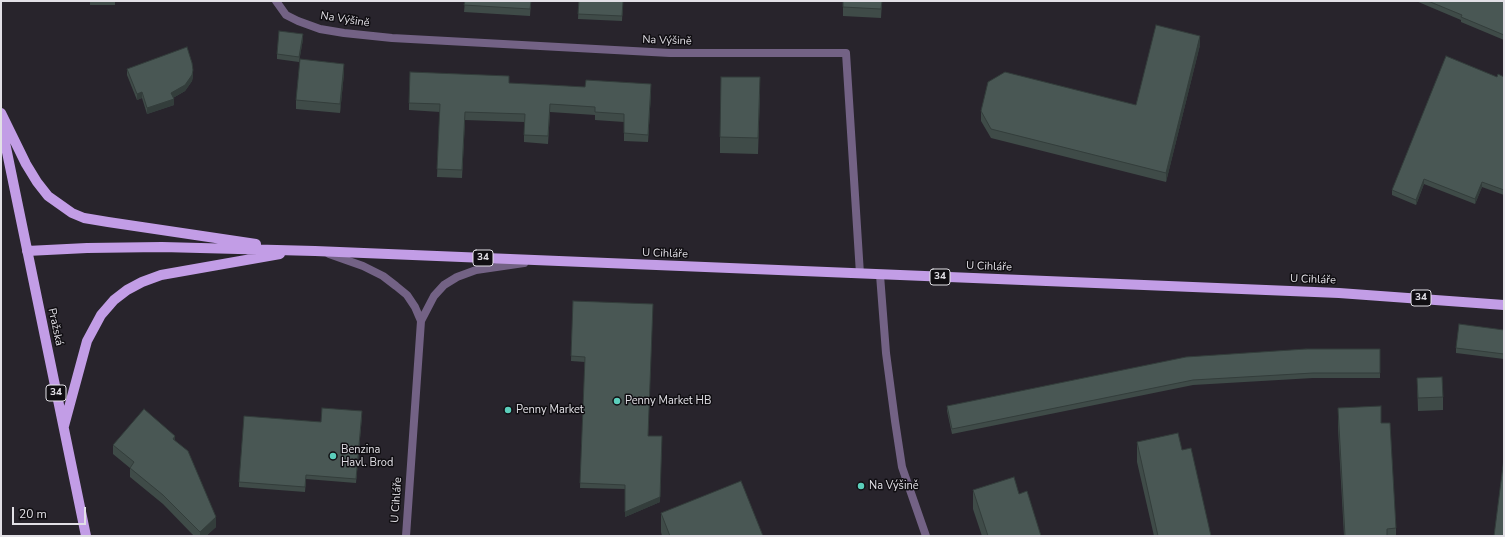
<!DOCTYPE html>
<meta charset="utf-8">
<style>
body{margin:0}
#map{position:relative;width:1505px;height:537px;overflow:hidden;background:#28242c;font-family:"Nunito Sans",sans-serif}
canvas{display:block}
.frame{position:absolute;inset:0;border:2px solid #e2e0e6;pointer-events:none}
.scale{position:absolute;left:12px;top:507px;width:74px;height:18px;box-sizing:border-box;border:2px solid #e2e0e6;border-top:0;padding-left:5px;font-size:12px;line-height:14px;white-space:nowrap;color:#e2e0e6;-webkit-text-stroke:3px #100e12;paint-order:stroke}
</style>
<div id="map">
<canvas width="1505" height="537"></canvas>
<div class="frame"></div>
<div class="scale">20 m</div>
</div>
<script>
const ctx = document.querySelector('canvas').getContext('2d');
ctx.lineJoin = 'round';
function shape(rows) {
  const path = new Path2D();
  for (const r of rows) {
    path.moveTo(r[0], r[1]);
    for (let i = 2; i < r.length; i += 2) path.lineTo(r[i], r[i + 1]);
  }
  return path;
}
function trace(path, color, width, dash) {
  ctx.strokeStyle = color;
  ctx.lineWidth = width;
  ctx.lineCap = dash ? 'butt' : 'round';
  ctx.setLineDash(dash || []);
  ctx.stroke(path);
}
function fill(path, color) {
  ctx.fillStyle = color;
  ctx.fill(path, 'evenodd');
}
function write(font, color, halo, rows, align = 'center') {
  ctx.font = font + ' "Nunito Sans",sans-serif';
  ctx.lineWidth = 3;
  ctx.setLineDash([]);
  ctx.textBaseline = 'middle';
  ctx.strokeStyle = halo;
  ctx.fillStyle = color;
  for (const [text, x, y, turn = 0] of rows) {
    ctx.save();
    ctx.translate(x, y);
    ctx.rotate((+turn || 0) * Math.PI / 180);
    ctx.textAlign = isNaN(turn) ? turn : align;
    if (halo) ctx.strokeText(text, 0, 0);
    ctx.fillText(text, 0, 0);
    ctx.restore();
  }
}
trace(shape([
 [276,1,286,15,298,21,320,29,344,33,392,38,670,53,846,53,860,274],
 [329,254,363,266,383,276,396,286,407,295,415,307,421,321],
 [880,275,886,353,895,421,902,467,926,536],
 [406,536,421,321,434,296,444,285,457,277,476,270,524,263]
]), '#736285', 8);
trace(shape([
 [1,113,26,164,37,182,48,196,72,213,84,218,108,222,256,244],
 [1,123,86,536],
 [27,251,87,248,162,247,315,251,1339,293,1504,305],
 [64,426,87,341,101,315,114,300,127,290,142,282,161,275,280,254]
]), '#c29de6', 10);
fill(shape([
 [90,1,115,1,115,5,90,5],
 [458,1,531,1,530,16,464,12,465,1],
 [579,1,623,1,622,21,578,19],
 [843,1,882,1,881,18,843,16],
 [1416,1,1504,1,1504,40,1461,22,1461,20],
 [303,39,299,62,277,59,277,54],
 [1200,45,1166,182,991,138,981,121,981,111,1136,105],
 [127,69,193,76,192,81,185,91,173,98,174,105,147,114,142,98,137,100,127,75],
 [344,73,340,113,296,109,296,100],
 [1504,77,1504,195,1482,187,1475,204,1424,184,1416,205,1392,195,1392,190],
 [509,83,651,92,648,142,624,141,624,122,595,120,595,115,550,112,548,144,524,142,524,122,465,120,462,178,437,177,440,112,409,110,409,103],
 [760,93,758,154,720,153,720,137],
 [573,301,648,436,660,502,625,517,625,489,580,488,585,362,571,361],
 [1504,330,1504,359,1456,353,1456,348],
 [1380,349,1380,378,1313,378,1193,385,952,434,947,411,947,406],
 [1417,378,1443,397,1443,410,1418,411],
 [1338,408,1396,528,1396,536,1344,536,1338,428],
 [362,416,356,483,306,479,305,492,239,487,239,482,321,422],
 [175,441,216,527,206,536,194,536,163,504,130,477,130,468,113,454,113,445],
 [1137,442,1182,450,1211,536,1154,536,1137,462],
 [973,490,1019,494,1041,536,982,536,973,509],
 [661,513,763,536,662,536,661,532]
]), '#3f4b48');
fill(shape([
 [303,34,303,39,299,62,299,57],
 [1200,36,1200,45,1166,182,1166,173],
 [344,64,344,73,340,113,340,104],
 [193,70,193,76,192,81,185,91,171,99,171,93],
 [651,84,651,92,648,142,648,135],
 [142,92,142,98,137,100,137,94],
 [174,99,174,105,147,114,147,108],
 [1424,179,1424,184,1416,205,1416,200],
 [1482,182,1482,187,1475,204,1475,199],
 [175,436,175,445,173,439],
 [662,436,660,502,625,517,625,512],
 [216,517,216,527,206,536,200,536,200,532]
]), '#333d3b');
const building = shape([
 [465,1,531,1,530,9,464,5,465,1],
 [579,1,623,1,622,16,578,14,579,1],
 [843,1,882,1,881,9,843,7,843,1],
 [1428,1,1504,1,1504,35,1461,17,1462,15,1428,1],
 [1156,25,1200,36,1166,173,991,129,981,111,988,82,1005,72,1136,105,1156,25],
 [279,31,303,34,299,57,277,54,279,31],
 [187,47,192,63,193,70,192,75,185,85,171,93,174,99,147,108,142,92,137,94,127,69,187,47],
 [1446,56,1497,77,1498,74,1504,77,1504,190,1482,182,1475,199,1424,179,1416,200,1392,190,1446,56],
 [300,59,344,64,340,104,296,100,300,59],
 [410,72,509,76,509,83,550,85,585,87,586,80,651,84,648,135,624,133,624,114,595,112,595,107,550,104,548,136,524,135,525,114,465,112,462,170,437,169,440,104,409,103,410,72],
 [721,77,760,77,758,138,720,137,721,77],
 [573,301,653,304,648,436,662,436,660,497,625,512,625,485,580,483,585,357,571,356,573,301],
 [1459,324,1504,330,1504,354,1456,348,1459,324],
 [1306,349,1380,349,1380,373,1313,373,1193,380,952,429,947,406,1186,357,1306,349],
 [1442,377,1443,397,1418,398,1417,378,1442,377],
 [1381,406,1381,423,1390,423,1396,528,1387,529,1387,536,1345,536,1338,408,1381,406],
 [322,408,362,411,356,479,306,475,305,487,239,482,244,416,321,422,322,408],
 [144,409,175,436,173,439,188,451,216,517,200,532,163,495,130,468,134,462,113,445,144,409],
 [1178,433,1182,450,1191,448,1211,536,1158,536,1137,442,1178,433],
 [1504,458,1504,536,1494,536,1504,458],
 [1014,477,1019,494,1027,491,1041,536,988,536,973,490,1014,477],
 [741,481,763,536,670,536,661,513,741,481]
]);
fill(building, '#495754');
trace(building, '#333d3b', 1);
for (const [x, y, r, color] of [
 [617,401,4,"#5bcebb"],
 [508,410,4,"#5bcebb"],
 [333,456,4,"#5bcebb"],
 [861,486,4,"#5bcebb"]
]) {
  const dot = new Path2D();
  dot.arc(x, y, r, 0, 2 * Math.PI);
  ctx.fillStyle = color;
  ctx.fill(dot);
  trace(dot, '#100e12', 1.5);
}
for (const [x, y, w] of [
 [483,258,20],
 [940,277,20],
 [1421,298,20],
 [56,393,20]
]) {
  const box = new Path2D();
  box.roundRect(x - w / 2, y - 8, w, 16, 3);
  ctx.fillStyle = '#100e12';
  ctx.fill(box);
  trace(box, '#e2e0e6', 1);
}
write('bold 10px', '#e2e0e6', null, [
 ["34",483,258],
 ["34",940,277],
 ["34",1421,298],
 ["34",56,393]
]);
write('11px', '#e2e0e6', '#100e12', [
 ["Na Výšině",345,20,9],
 ["Na Výšině",667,41,2],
 ["U Cihláře",665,254,2],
 ["U Cihláře",989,267,2],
 ["U Cihláře",1313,280,2],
 ["Pražská",55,327,78],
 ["U Cihláře",397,500,-86]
]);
write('11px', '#e2e0e6', '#100e12', [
 ["Penny Market HB",625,401],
 ["Penny Market",516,410],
 ["Benzina",341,450],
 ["Havl. Brod",341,463],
 ["Na Výšině",869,486]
], 'left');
</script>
